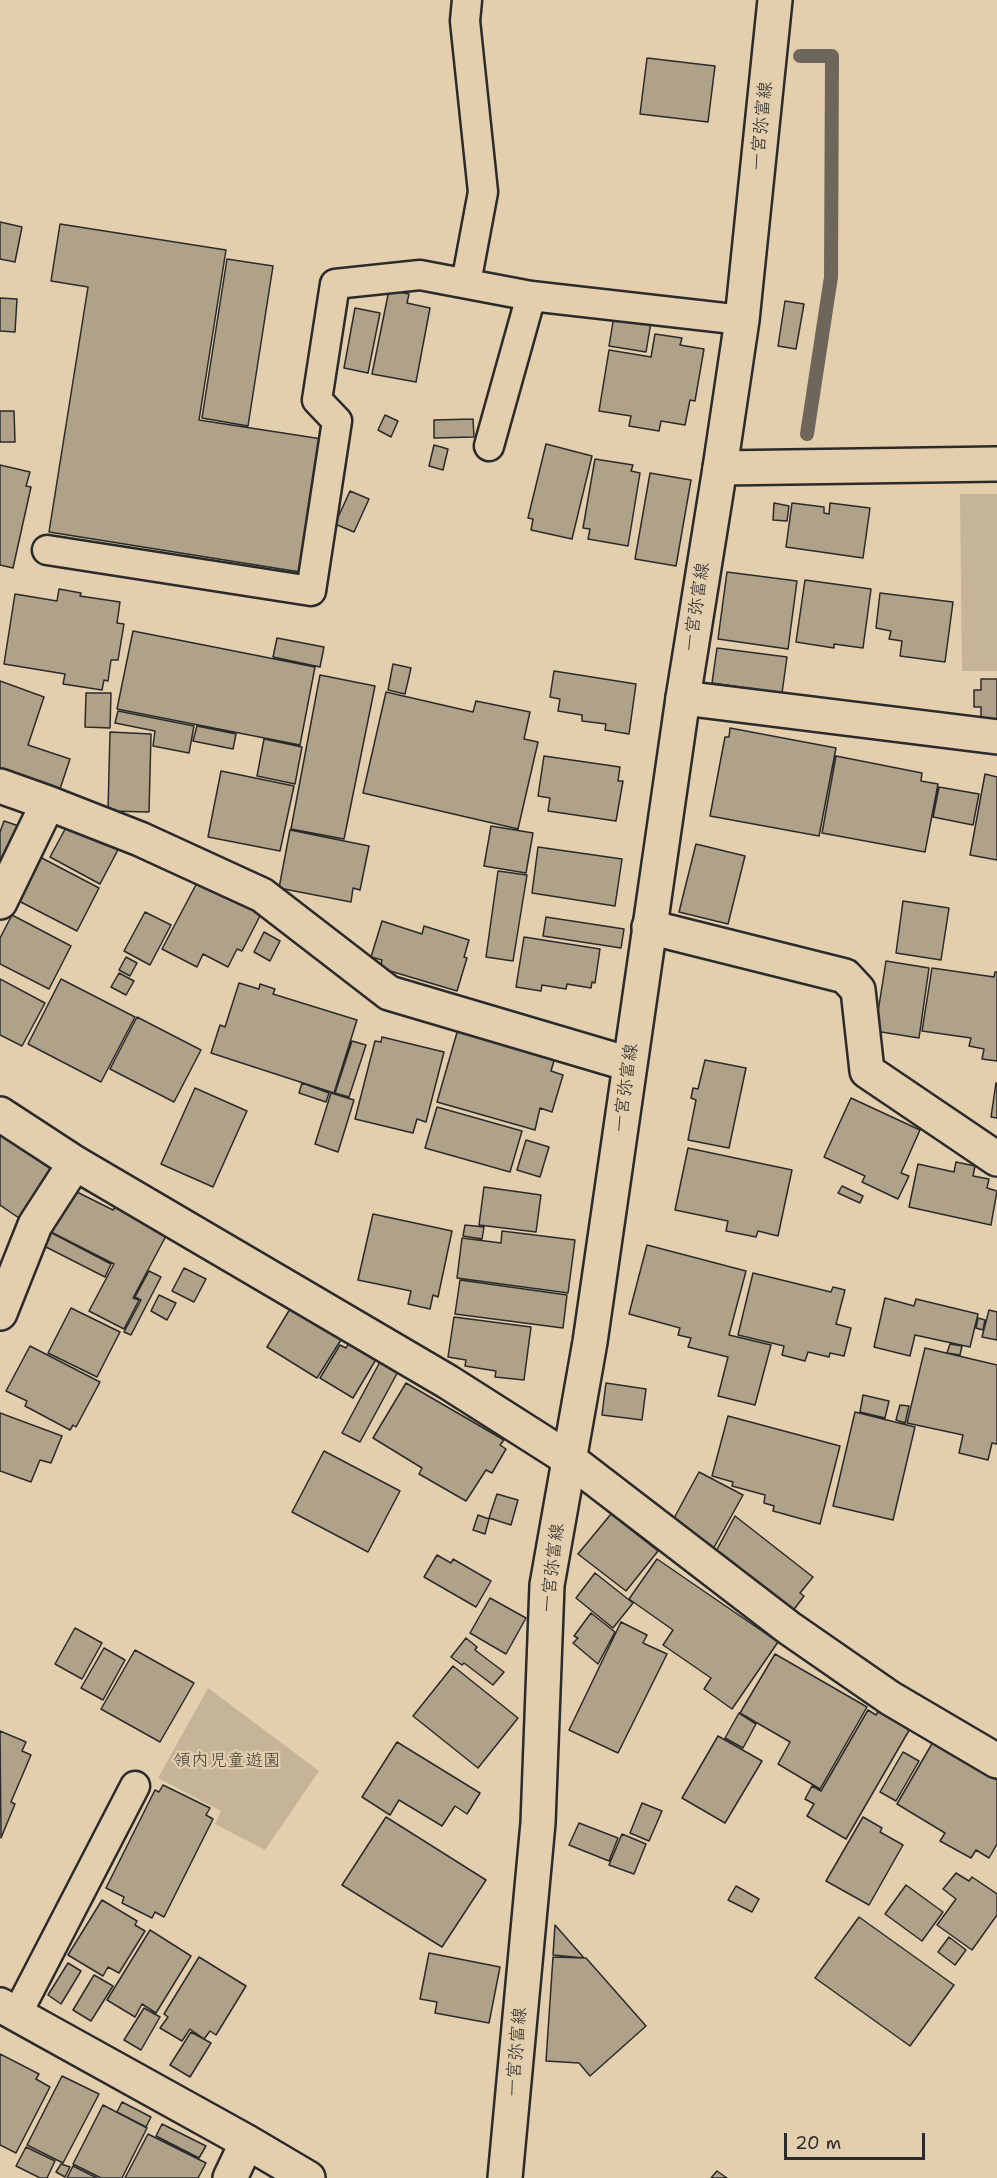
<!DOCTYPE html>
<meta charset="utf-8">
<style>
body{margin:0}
#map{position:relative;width:997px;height:2178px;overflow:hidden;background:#e3cfad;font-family:"Shantell Sans",sans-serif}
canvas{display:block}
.scale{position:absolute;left:784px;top:2133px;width:141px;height:27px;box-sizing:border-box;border:3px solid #2b2b2b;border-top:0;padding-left:8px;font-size:18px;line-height:21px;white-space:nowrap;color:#2b2b2b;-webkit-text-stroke:4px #e3cfad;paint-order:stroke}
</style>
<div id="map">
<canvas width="997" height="2178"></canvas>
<div class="scale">20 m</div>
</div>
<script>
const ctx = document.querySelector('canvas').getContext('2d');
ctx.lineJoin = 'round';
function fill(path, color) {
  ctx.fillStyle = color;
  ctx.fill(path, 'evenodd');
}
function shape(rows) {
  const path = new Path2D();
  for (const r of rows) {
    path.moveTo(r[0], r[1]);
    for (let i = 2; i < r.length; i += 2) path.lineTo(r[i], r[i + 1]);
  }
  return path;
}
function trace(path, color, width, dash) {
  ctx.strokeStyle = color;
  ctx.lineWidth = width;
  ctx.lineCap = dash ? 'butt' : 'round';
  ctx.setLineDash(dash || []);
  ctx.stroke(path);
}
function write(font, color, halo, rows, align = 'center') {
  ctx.font = font + ' "Shantell Sans","Klee One",sans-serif';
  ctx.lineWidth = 4.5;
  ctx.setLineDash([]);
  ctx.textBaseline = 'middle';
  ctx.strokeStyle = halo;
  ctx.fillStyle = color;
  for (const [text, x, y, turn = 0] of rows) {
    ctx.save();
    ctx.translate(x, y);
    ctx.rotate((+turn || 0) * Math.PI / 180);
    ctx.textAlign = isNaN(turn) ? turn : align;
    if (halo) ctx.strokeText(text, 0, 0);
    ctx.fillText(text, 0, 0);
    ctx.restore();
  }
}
fill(shape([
 [960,494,997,494,997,671,962,671],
 [208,1688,319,1771,265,1850,215,1824,221,1811,158,1778]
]), '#c5b498');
trace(shape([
 [800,56,832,56,831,277,807,434]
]), '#6e665a', 14);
const building = shape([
 [647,58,715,66,708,122,640,114,647,58],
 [0,222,22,227,15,262,0,259,0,222],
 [60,224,226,250,199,420,322,439,300,572,49,532,88,287,51,281,60,224],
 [227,259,273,266,248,426,202,418,227,259],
 [389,290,409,294,407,303,430,308,416,382,372,374,389,290],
 [0,298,17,299,15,332,0,331,0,298],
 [785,301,804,304,796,349,778,346,785,301],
 [355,308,380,313,368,373,344,368,355,308],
 [614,316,651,322,646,352,609,346,614,316],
 [655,334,682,338,680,345,704,349,695,401,690,400,685,425,661,421,659,431,629,426,631,416,599,411,609,350,651,357,655,334],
 [0,411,14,411,15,442,0,442,0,411],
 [385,415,398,421,391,437,378,430,385,415],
 [473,419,474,437,434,438,434,420,473,419],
 [546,444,592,456,572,539,531,530,533,519,528,518,546,444],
 [434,445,448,449,443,470,429,466,434,445],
 [595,459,633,465,631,471,640,473,628,546,588,539,590,529,583,528,595,459],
 [0,465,30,472,26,486,31,487,13,568,0,565,0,465],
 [650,473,691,480,676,566,635,559,650,473],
 [350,491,369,499,354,532,335,524,350,491],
 [774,503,789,506,787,521,773,520,774,503],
 [792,503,824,507,824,513,829,514,830,503,870,508,863,558,786,547,792,503],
 [727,572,797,581,788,649,718,639,727,572],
 [805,580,871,589,863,648,834,644,834,648,796,642,805,580],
 [59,589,81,593,80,596,120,602,117,623,124,624,118,660,111,660,108,681,104,680,102,690,63,684,65,674,4,664,15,594,57,601,59,589],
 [880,593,953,602,945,662,900,656,902,641,889,639,891,631,876,628,880,593],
 [133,631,315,667,300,745,117,709,133,631],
 [277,638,324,647,320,667,273,657,277,638],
 [717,648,787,657,782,693,712,683,717,648],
 [393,664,411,668,405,694,388,690,393,664],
 [554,671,636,684,629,734,605,730,606,724,582,721,582,715,558,711,560,699,550,697,554,671],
 [320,675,375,686,344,839,291,829,320,675],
 [981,679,997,679,997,721,981,721,981,707,974,707,974,690,981,690,981,679],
 [0,681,44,697,28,745,70,759,59,792,0,773,0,681],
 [386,692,473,712,476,701,530,712,524,739,538,742,518,829,363,793,386,692],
 [86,693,111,693,110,728,85,727,86,693],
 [118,711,194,726,189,753,153,746,155,731,115,723,118,711],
 [197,726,236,734,233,749,193,741,197,726],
 [730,728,836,748,819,836,710,816,725,737,729,737,730,728],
 [110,732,151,734,149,812,108,811,110,732],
 [264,739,302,747,295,784,257,776,264,739],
 [544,756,620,767,618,781,623,781,616,821,548,811,550,798,538,796,544,756],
 [836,756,922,773,921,781,938,784,925,852,822,833,836,756],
 [221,771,294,786,280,851,208,837,221,771],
 [985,774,997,777,997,860,970,855,985,774],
 [939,787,979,794,973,825,933,817,939,787],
 [70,820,120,846,100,884,50,857,70,820],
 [4,821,19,826,0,867,0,832,4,821],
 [491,826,533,833,526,873,484,866,491,826],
 [290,830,369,846,360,890,353,888,351,902,279,888,290,830],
 [696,844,745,856,728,924,679,912,696,844],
 [538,847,622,859,615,906,532,893,538,847],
 [38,856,99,888,77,931,15,899,38,856],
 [498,871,527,875,513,961,486,957,498,871],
 [199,879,262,912,242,951,237,949,228,967,203,954,197,967,162,949,199,879],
 [903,901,949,908,941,960,896,953,903,901],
 [145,912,171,925,150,965,124,951,145,912],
 [12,915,71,946,49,989,0,964,0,938,12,915],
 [546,917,624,929,621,948,543,936,546,917],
 [382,921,422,934,424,926,469,940,464,957,467,958,457,991,380,968,382,960,371,957,382,921],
 [264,932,280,941,270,961,254,952,264,932],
 [524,937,600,949,595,983,592,982,591,988,567,984,566,989,542,985,541,991,516,987,524,937],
 [126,957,137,963,130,976,119,970,126,957],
 [886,961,929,968,919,1038,875,1031,886,961],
 [932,968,994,977,995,972,997,972,997,1061,982,1059,984,1049,969,1046,971,1038,922,1031,932,968],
 [119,973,134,981,126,995,111,987,119,973],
 [0,979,45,1003,22,1046,0,1035,0,979],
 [61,979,135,1017,101,1082,28,1044,61,979],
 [239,983,259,989,260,984,275,989,273,994,357,1020,334,1093,211,1053,220,1025,225,1027,239,983],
 [137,1017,201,1050,174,1102,110,1069,137,1017],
 [458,1029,555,1057,551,1071,563,1075,552,1112,540,1108,535,1130,437,1102,458,1029],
 [382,1037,444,1052,426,1122,417,1119,413,1133,355,1119,375,1041,381,1042,382,1037],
 [352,1041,366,1045,349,1097,335,1093,352,1041],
 [705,1060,746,1068,729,1148,688,1140,696,1100,691,1098,693,1088,698,1089,705,1060],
 [302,1083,329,1093,326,1102,299,1093,302,1083],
 [996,1083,997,1083,997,1118,991,1117,996,1083],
 [195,1088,247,1111,213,1187,161,1164,195,1088],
 [331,1093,354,1100,338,1152,315,1144,331,1093],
 [851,1098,920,1130,901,1173,909,1176,898,1199,862,1182,865,1176,824,1157,851,1098],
 [437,1107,522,1131,510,1172,425,1148,437,1107],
 [0,1132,53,1166,19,1218,0,1205,0,1132],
 [526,1140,549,1147,540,1177,517,1170,526,1140],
 [688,1148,792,1170,778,1236,758,1231,756,1237,726,1231,728,1221,675,1210,688,1148],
 [956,1162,975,1166,973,1176,989,1179,987,1188,997,1191,991,1225,909,1207,918,1164,954,1172,956,1162],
 [842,1186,863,1196,860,1203,838,1193,842,1186],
 [484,1187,541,1195,536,1232,479,1225,484,1187],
 [73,1190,113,1210,115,1207,167,1234,133,1298,139,1300,124,1329,89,1311,114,1264,51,1232,73,1190],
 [373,1214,452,1231,438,1297,433,1295,430,1309,408,1304,411,1291,358,1280,373,1214],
 [465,1225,484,1227,482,1239,463,1236,465,1225],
 [502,1231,575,1240,568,1293,457,1278,462,1238,501,1243,502,1231],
 [50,1232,111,1264,105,1277,42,1245,50,1232],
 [647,1245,746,1271,729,1335,771,1345,755,1405,718,1396,728,1357,688,1347,691,1338,678,1335,680,1328,629,1314,647,1245],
 [184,1268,206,1279,194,1302,172,1291,184,1268],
 [149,1271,161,1277,131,1335,124,1332,141,1300,135,1297,149,1271],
 [753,1273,831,1292,833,1287,845,1290,836,1324,851,1328,844,1356,830,1353,829,1357,808,1352,805,1361,782,1355,784,1346,738,1335,753,1273],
 [460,1280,567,1295,563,1328,455,1314,460,1280],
 [159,1295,176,1303,167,1320,151,1311,159,1295],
 [885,1298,914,1306,916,1299,978,1314,970,1347,915,1335,910,1356,874,1347,885,1298],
 [293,1304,344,1335,317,1378,267,1347,293,1304],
 [71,1308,120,1332,97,1377,48,1353,71,1308],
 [989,1310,997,1312,997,1340,982,1337,989,1310],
 [454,1317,531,1327,524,1380,495,1377,496,1371,465,1366,466,1360,448,1357,454,1317],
 [978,1318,985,1320,983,1330,976,1328,978,1318],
 [351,1339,378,1356,353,1398,320,1378,340,1345,346,1348,351,1339],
 [950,1344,962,1346,960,1355,947,1353,950,1344],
 [30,1346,100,1382,76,1427,73,1425,70,1430,25,1406,27,1401,6,1391,30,1346],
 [925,1348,997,1365,997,1444,992,1443,988,1460,959,1453,963,1435,907,1423,925,1348],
 [382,1358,400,1368,360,1442,342,1433,382,1358],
 [406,1383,504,1440,500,1445,506,1449,492,1473,486,1470,466,1501,419,1474,422,1468,373,1438,406,1383],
 [606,1383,646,1389,642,1420,602,1415,606,1383],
 [863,1395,889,1401,885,1418,860,1412,863,1395],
 [900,1405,909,1406,905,1423,896,1420,900,1405],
 [855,1412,915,1427,893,1520,833,1506,855,1412],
 [0,1413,62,1436,51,1463,40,1460,31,1482,0,1471,0,1413],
 [728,1416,840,1446,820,1524,773,1511,774,1506,764,1503,765,1495,732,1486,733,1482,712,1476,728,1416],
 [324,1451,400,1491,368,1552,292,1512,324,1451],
 [699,1472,743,1495,712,1551,673,1520,699,1472],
 [497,1494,518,1500,511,1525,489,1518,497,1494],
 [611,1514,658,1551,626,1591,578,1554,611,1514],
 [478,1515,489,1519,485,1534,473,1530,478,1515],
 [735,1516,813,1577,800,1593,804,1596,792,1612,715,1553,735,1516],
 [437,1555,451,1563,453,1559,491,1581,476,1607,424,1577,437,1555],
 [657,1559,778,1642,732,1709,704,1689,711,1678,663,1645,673,1630,629,1599,657,1559],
 [595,1573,633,1603,613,1628,576,1598,595,1573],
 [490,1598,526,1618,506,1654,470,1633,490,1598],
 [591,1613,615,1632,598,1664,573,1643,578,1638,574,1636,591,1613],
 [621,1622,647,1635,643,1643,667,1654,618,1753,569,1730,621,1622],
 [75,1628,102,1643,82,1679,55,1664,75,1628],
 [466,1638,477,1647,475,1650,504,1672,493,1685,464,1663,462,1665,451,1657,466,1638],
 [104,1648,125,1660,103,1700,81,1688,104,1648],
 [135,1650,194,1683,160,1742,101,1709,135,1650],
 [775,1654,867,1707,820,1789,778,1764,790,1742,740,1713,775,1654],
 [453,1666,518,1718,478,1768,413,1716,453,1666],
 [880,1709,911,1727,846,1839,807,1816,814,1804,805,1799,812,1786,821,1791,868,1710,876,1715,880,1709],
 [739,1713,756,1724,743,1748,725,1738,739,1713],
 [0,1731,26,1742,22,1751,31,1755,11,1802,15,1804,1,1838,0,1731],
 [718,1736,762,1761,725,1823,682,1798,718,1736],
 [397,1742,480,1793,467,1814,455,1806,442,1826,399,1800,390,1815,362,1797,397,1742],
 [933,1742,997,1779,997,1844,989,1858,976,1850,971,1858,940,1841,945,1833,897,1804,933,1742],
 [903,1752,919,1761,896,1801,880,1792,903,1752],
 [163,1785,210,1808,206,1815,213,1819,164,1917,155,1912,152,1918,122,1903,124,1897,106,1888,155,1790,159,1792,163,1785],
 [642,1803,662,1811,649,1841,630,1833,642,1803],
 [386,1817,486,1880,442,1947,342,1885,386,1817],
 [863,1817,882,1828,880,1832,903,1845,869,1905,826,1881,863,1817],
 [579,1823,618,1838,609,1861,569,1845,579,1823],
 [622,1834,646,1844,634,1874,609,1865,622,1834],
 [956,1873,969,1881,972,1877,997,1894,997,1915,972,1950,937,1925,956,1899,943,1889,956,1873],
 [906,1885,943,1912,922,1941,885,1914,906,1885],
 [736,1886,759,1899,752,1912,728,1900,736,1886],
 [102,1900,137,1921,135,1925,145,1931,119,1973,108,1967,103,1976,68,1955,102,1900],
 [859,1917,954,1985,910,2046,815,1978,859,1917],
 [555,1925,584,1958,553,1955,555,1925],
 [150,1930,191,1956,156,2013,142,2004,135,2017,107,2000,150,1930],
 [949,1937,966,1950,955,1965,938,1952,949,1937],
 [429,1953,500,1967,489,2023,435,2013,437,2002,420,1999,429,1953],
 [199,1957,246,1986,216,2035,210,2031,204,2039,190,2029,182,2041,160,2028,168,2017,164,2014,199,1957],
 [553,1957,586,1958,646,2026,590,2076,579,2063,546,2061,553,1957],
 [68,1963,81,1971,61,2004,48,1995,68,1963],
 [94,1975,113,1986,91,2021,73,2010,94,1975],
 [144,2008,160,2017,141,2050,124,2040,144,2008],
 [191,2032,211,2043,190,2077,170,2065,191,2032],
 [0,2054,39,2074,36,2079,50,2087,16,2153,0,2145,0,2054],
 [62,2076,99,2094,63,2163,27,2145,62,2076],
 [122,2102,151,2117,146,2127,117,2112,122,2102],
 [103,2105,147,2128,122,2178,101,2178,73,2164,103,2105],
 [162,2124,206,2146,199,2158,156,2136,162,2124],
 [148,2134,206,2163,198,2178,125,2178,148,2134],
 [26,2147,55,2161,47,2178,40,2178,16,2166,26,2147],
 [61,2164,70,2167,65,2177,56,2172,61,2164],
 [73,2166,97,2178,67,2178,73,2166],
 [717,2171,727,2178,711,2178,717,2171]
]);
fill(building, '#b0a189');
trace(building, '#2b2b2b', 1.5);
const lane = shape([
 [466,283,483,192,465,21,467,0],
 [489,446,531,296],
 [47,550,311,591,337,421,317,400,335,284,420,275,531,296,742,320],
 [17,2014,135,1786]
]);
const street = shape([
 [720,468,997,464],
 [683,698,997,737],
 [0,786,48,803,140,839,262,895,389,993,629,1064],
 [0,902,48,803],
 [649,927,845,976,858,990,867,1071,997,1159],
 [0,1114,75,1163,448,1382,569,1459,789,1628,890,1698,997,1761],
 [0,1313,35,1225,75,1163],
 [0,2005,247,2142,308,2178],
 [230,2178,247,2142]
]);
const secondary = shape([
 [505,2178,538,1823,547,1585,590,1342,683,698,720,468,742,320,775,0]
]);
trace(lane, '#2b2b2b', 33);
trace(street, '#2b2b2b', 38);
trace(secondary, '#2b2b2b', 38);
trace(lane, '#e3cfad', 28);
trace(street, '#e3cfad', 33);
trace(secondary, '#e3cfad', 33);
write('18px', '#2b2b2b', '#e3cfad', [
 ["一宮弥富線",762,126,-84],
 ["一宮弥富線",697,607,-81],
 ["一宮弥富線",626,1088,-82],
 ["一宮弥富線",553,1568,-83],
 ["一宮弥富線",517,2052,-85]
]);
write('18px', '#42403b', '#e3cfad', [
 ["領内児童遊園",227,1761]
]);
</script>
